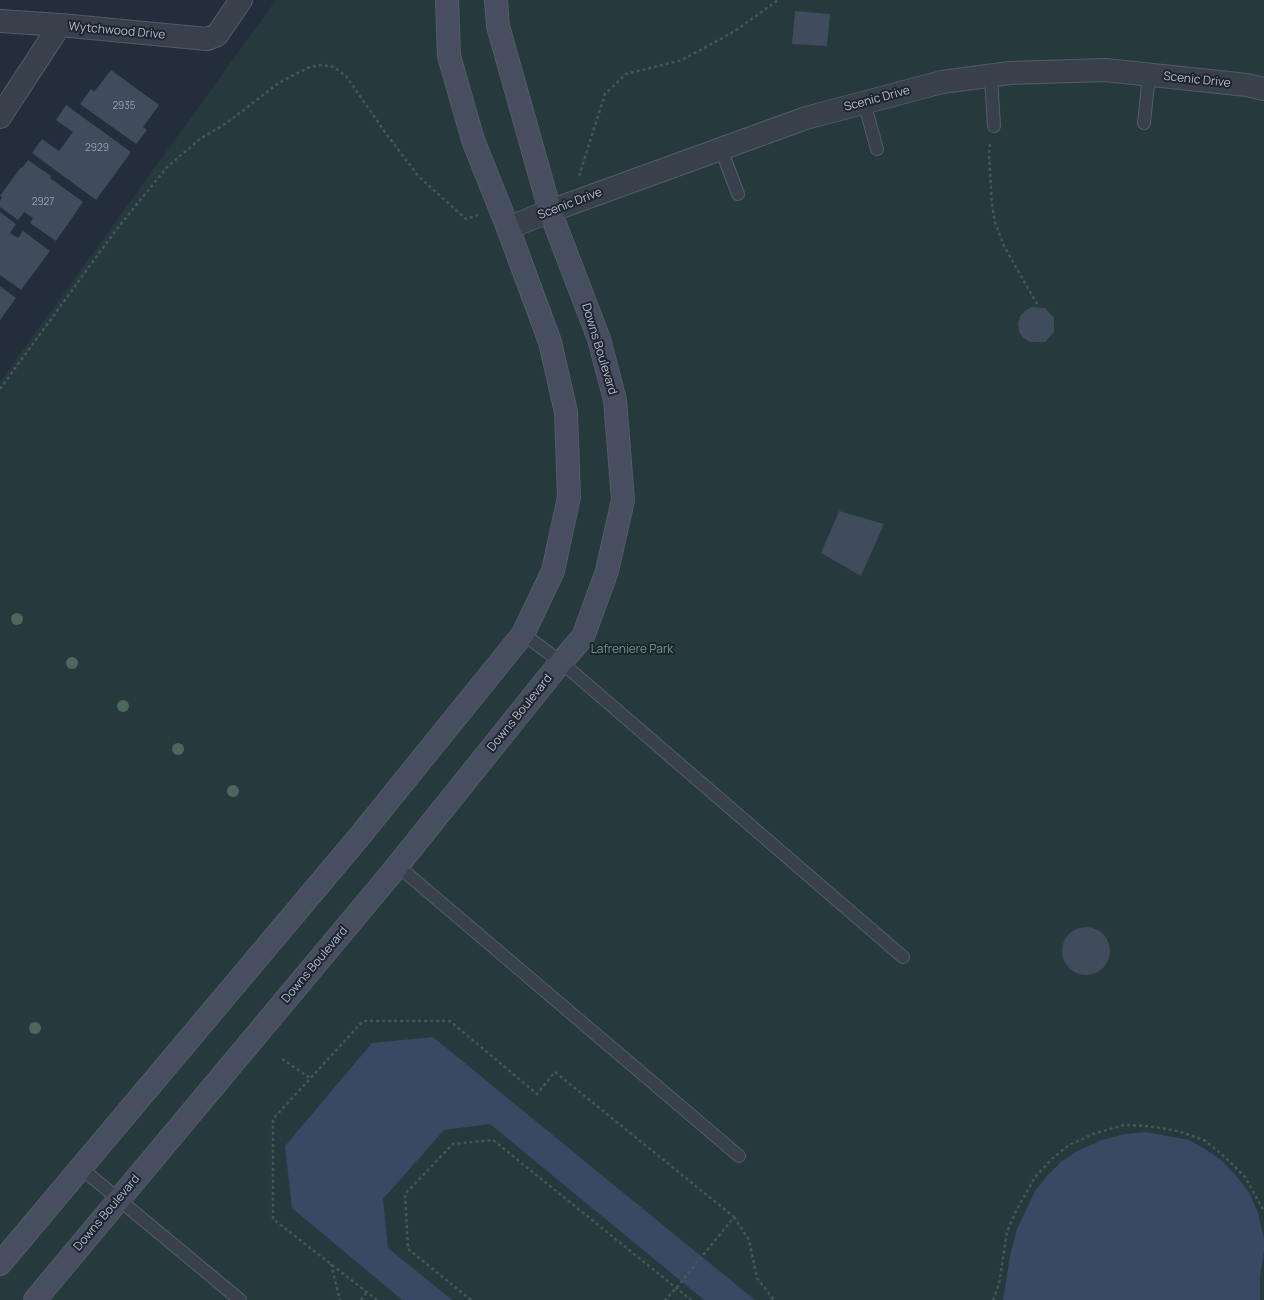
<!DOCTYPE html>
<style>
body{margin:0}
canvas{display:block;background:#242d3c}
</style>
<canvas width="1264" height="1300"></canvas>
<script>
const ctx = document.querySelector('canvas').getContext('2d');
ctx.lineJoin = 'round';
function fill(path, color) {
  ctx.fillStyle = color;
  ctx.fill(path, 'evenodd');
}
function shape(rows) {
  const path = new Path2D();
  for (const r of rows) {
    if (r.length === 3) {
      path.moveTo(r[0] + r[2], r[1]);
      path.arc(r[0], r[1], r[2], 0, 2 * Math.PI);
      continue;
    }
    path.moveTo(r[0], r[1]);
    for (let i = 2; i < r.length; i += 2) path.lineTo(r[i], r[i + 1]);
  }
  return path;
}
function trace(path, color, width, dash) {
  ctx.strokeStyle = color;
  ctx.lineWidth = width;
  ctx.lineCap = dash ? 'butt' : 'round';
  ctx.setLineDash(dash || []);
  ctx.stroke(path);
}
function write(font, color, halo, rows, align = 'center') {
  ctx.font = font + ' Manrope,sans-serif';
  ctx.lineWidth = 4;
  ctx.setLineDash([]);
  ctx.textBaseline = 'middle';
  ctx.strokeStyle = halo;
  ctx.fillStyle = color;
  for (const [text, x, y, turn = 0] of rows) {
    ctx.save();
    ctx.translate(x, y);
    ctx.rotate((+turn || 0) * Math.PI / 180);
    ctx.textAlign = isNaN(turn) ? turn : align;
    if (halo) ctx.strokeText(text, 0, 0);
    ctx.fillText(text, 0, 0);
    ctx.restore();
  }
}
fill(shape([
 [276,0,1264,0,1264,1300,0,1300,0,382]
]), '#263a3d');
fill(shape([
 [433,1037,615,1186,755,1300,704,1300,490,1124,444,1130,383,1199,388,1248,452,1300,402,1300,292,1208,285,1146,372,1043],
 [1146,1132,1189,1140,1207,1150,1222,1161,1238,1178,1249,1192,1258,1213,1264,1239,1264,1251,1260,1277,1260,1300,1003,1300,1010,1256,1017,1229,1035,1191,1046,1177,1061,1162,1077,1151,1102,1140,1125,1134]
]), '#394863');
fill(shape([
 [795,11,830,14,827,46,792,44],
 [111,70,159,105,143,127,147,130,136,144,80,104,91,89,94,92],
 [66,105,131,152,96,200,32,153,42,139,59,151,73,132,56,120],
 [28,160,51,176,50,178,83,202,56,241,30,223,33,218,24,212,18,220,0,207,0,201,2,197,0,196,21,167,22,168],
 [0,212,16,224,10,233,18,238,23,231,50,251,21,290,0,275],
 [0,286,16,298,0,320],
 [1031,307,1045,308,1054,318,1054,332,1045,342,1030,342,1023,338,1019,331,1018,324,1020,316,1025,311],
 [839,511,884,524,861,576,821,553],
 [1086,951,24]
]), '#404b5b');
const lane = shape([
 [991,76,994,126],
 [864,102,877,149],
 [1144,123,1149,75],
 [721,149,738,194],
 [523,634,561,662,903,957],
 [398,866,739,1156],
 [81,1168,240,1300]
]);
const street = shape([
 [0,21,60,25],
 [0,117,60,25,207,39,217,35,241,0],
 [508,228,550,211,806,118,942,82,1010,73,1105,70,1247,85,1264,89]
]);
const secondary = shape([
 [0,1264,359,837,523,634,553,571,569,497,566,412,550,342,508,228,473,140,449,56,447,0],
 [35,1300,390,875,556,668,583,637,607,571,623,500,615,400,599,339,550,211,498,26,496,0]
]);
trace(lane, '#535b67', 14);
trace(street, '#535b67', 24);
trace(secondary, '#535b67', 24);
trace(shape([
 [990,144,989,155,992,205,995,222,1004,246,1037,304],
 [579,176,605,94,626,74,682,60,735,31,778,0],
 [0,389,116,230,167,167,200,139,228,122,280,82,310,67,321,65,334,67,346,76,387,135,419,177,466,219,478,215],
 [282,1059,310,1078],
 [734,1217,749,1240,757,1278,774,1300],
 [331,1264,340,1300],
 [361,1300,367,1292],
 [377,1300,273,1219,273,1119,363,1021,450,1021,537,1094,555,1072,734,1217,678,1286,665,1300],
 [471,1300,408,1249,405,1194,453,1144,493,1140,691,1300],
 [993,1300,999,1284,1007,1232,1016,1211,1035,1177,1053,1158,1069,1145,1093,1134,1124,1125,1147,1126,1178,1131,1204,1140,1225,1157,1245,1177,1264,1211]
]), '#44575a', 2.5, [3, 3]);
trace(lane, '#38404c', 12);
trace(street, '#38404c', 22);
trace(secondary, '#464e5f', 22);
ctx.fillStyle = '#4c685d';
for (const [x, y] of [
 [17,619],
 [72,663],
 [123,706],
 [178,749],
 [233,791],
 [35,1028]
]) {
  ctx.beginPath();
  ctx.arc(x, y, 6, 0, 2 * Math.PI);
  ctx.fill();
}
write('10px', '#979fad', null, [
 ["2935",124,106],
 ["2929",97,148],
 ["2927",43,202]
]);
write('12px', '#b4bbc8', '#1d2531', [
 ["Wytchwood Drive",117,31,5],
 ["Scenic Drive",1197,80,6],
 ["Scenic Drive",877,99,-15],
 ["Scenic Drive",570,204,-21],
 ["Downs Boulevard",599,349,73],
 ["Downs Boulevard",520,713,-51],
 ["Downs Boulevard",315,965,-50],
 ["Downs Boulevard",107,1213,-50]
]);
write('12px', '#6c9878', '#1d2531', [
 ["Lafreniere Park",632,650]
]);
</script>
